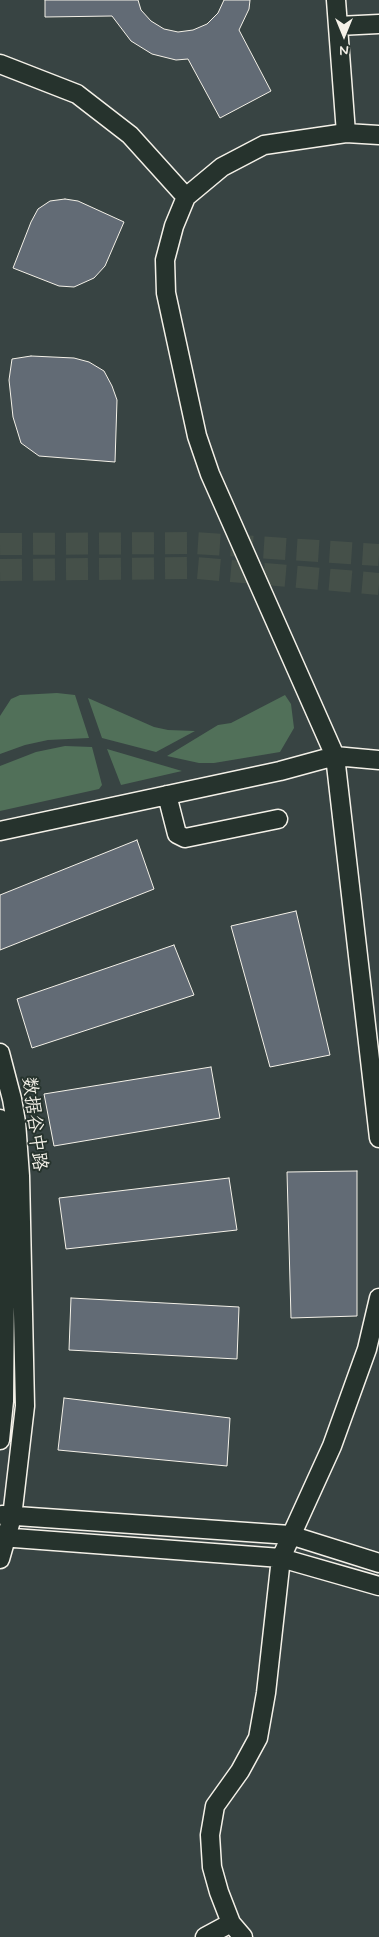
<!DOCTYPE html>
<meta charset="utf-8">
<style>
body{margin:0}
#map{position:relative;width:379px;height:1937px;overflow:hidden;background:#26332d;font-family:Mynerve,sans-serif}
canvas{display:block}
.north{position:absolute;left:319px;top:10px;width:50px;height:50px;-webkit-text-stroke:4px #26332d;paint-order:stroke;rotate:180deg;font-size:14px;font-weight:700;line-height:20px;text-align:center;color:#f4f1e8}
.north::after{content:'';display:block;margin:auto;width:18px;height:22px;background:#f4f1e8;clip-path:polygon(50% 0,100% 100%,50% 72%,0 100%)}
</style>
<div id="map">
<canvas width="379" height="1937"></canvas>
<div class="north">N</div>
</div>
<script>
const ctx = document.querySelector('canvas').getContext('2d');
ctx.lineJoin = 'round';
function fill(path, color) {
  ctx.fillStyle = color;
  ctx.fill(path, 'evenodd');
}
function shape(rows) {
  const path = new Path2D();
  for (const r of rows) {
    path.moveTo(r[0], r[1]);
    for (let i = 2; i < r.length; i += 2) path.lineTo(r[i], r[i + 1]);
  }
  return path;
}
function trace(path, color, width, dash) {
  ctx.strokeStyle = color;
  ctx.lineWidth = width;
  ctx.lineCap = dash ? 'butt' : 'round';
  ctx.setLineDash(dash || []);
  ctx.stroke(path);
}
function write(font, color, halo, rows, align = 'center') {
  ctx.font = font + ' Mynerve,"LXGW WenKai TC",sans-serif';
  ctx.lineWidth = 4;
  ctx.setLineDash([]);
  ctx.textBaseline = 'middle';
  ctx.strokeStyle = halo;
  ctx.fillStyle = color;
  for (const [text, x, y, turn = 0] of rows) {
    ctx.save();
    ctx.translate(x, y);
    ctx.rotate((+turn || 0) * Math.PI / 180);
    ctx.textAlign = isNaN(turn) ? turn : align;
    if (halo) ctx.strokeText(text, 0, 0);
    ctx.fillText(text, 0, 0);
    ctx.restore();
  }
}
fill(shape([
 [0,0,379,0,379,1937,0,1937]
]), '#384443');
fill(shape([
 [57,693,75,695,89,738,48,740,25,745,0,754,0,716,11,699,20,695],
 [285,695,291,704,294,728,280,752,214,763,199,763,167,756,218,725,231,723],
 [88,698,154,727,168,730,195,731,156,752,102,738],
 [65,746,92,747,102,785,99,789,0,811,0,766,36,752],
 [107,749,182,771,121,785]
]), '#517059');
const building = shape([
 [45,0,138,0,141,10,151,21,164,29,178,32,193,30,207,24,218,13,224,0,250,0,249,9,239,30,271,91,220,118,188,59,176,60,152,54,131,41,112,16,45,17,45,0],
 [65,199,78,201,124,222,105,266,94,278,74,287,59,286,13,268,31,222,38,209,50,201,65,199],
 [31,356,74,358,89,362,104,371,112,386,117,400,115,462,39,456,21,443,13,417,9,380,12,359,31,356],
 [137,840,154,889,0,950,0,895,137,840],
 [296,911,330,1055,270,1067,231,926,296,911],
 [174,945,194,995,32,1048,17,999,174,945],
 [211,1067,220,1118,54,1146,44,1094,211,1067],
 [357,1171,357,1316,291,1318,287,1172,357,1171],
 [229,1178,237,1230,66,1249,59,1198,229,1178],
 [71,1298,239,1307,237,1359,69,1350,71,1298],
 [64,1398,230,1418,227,1466,58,1450,64,1398]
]);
fill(building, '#626b75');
trace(building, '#f4f1e8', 1);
trace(shape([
 [0,544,195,543,379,555],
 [0,570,197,568,379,584]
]), '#455049', 22, [22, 11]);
const minor = shape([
 [336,0,346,133],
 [338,26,379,24],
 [0,64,77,94,130,135,186,197],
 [379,135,346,133,264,145,222,167,186,197,174,226,165,260,166,293,197,436,210,474,335,756,379,1138],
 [167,795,177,834,185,838,278,819],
 [0,831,280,771,335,756,379,760],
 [0,1053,12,1099,16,1122,20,1176,25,1406,12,1517,0,1559],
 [0,1119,6,1179,4,1401,0,1440],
 [2,1515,290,1535,379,1563],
 [0,1537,281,1558,379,1586],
 [205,1937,231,1923],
 [243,1937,231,1923,219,1892,212,1867,210,1835,215,1806,240,1771,258,1738,266,1693,281,1558,332,1446,367,1349,379,1298]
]);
trace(minor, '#f4f1e8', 21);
trace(minor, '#26332d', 18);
write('19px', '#f4f1e8', '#26332d', [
 ["数据谷中路",33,1124,83]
]);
</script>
